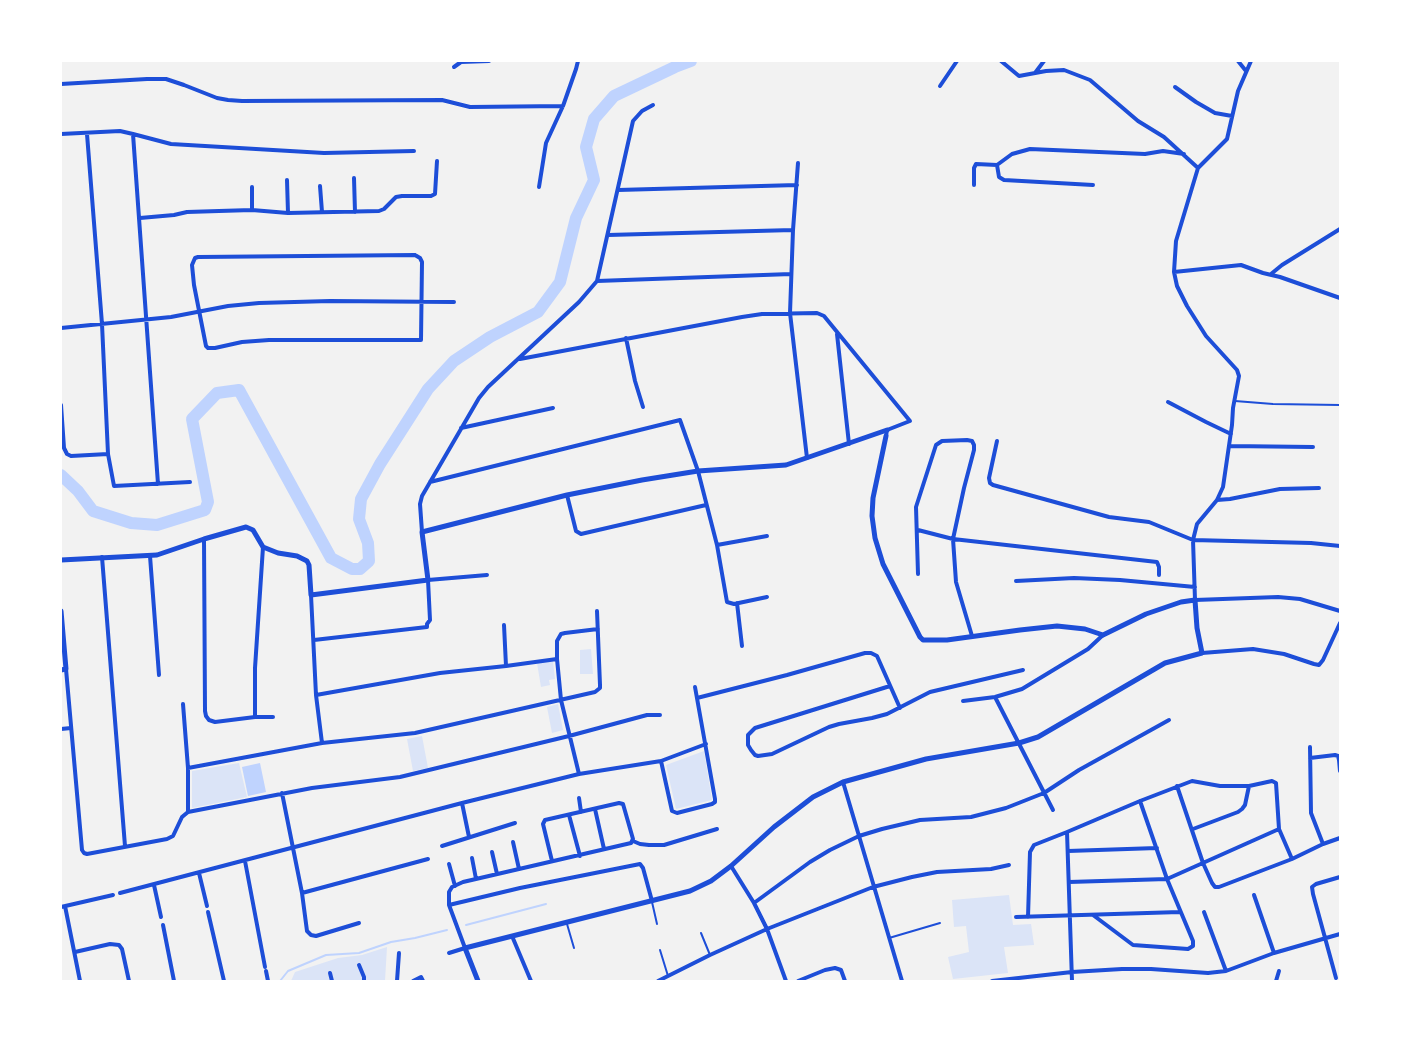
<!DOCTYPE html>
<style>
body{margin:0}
#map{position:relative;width:1401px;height:1042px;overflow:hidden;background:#f2f2f2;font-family:"DM Sans",sans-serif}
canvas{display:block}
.frame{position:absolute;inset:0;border:62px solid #fff;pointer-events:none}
</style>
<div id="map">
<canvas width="1401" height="1042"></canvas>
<div class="frame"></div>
</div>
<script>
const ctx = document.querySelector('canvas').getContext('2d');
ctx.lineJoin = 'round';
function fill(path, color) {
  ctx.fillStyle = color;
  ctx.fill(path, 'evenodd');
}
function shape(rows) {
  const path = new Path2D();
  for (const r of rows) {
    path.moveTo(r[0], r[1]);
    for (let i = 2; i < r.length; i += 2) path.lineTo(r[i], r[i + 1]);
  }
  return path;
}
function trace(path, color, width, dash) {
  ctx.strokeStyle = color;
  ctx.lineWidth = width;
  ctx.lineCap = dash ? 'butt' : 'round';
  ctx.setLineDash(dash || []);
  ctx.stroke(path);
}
fill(shape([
 [591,649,593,674,580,674,580,650],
 [553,661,555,679,549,680,550,685,541,687,537,663],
 [558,704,563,730,552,733,547,707],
 [422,736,428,768,413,771,407,739],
 [704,751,712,800,676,809,666,765],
 [239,763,247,797,192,808,192,771],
 [1009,895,1013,925,1031,924,1034,945,1004,947,1008,973,953,979,948,957,969,952,966,926,954,927,952,900],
 [387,947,385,981,291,981,295,972,338,958,362,955]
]), '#dbe4f7');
fill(shape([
 [260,763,266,792,248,796,242,767]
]), '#bfd3fe');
trace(shape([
 [466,925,546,904],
 [280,981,288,971,326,955,359,953,391,942,415,938,447,930]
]), '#bfd3fe', 2);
trace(shape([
 [61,475,78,491,93,511,131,523,157,525,205,510,208,502,192,419,217,393,239,390,331,558,352,569,360,569,369,561,368,543,359,519,361,499,380,464,428,389,454,361,490,337,538,312,560,282,576,218,594,180,586,147,594,119,614,96,675,67,691,61]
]), '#bfd3fe', 12);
trace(shape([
 [1235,401,1273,404,1340,405],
 [652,902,657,924],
 [567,924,574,948],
 [701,933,710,955],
 [889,938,940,923],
 [660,950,668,976]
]), '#1d4ed8', 2);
trace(shape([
 [1001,61,1019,76,1046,71,1064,70,1090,80,1138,121,1164,137,1198,168,1176,241,1174,272,1177,286,1187,306,1206,336,1237,370,1239,376,1233,408,1232,425,1223,487,1217,500,1197,524,1193,540,1195,600,1278,597,1300,599,1340,611],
 [1238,61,1246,71],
 [454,67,461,62,489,61],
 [1035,73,1044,61],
 [61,84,147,79,166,79,184,85,217,98,228,100,242,101,442,100,470,107,563,106],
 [940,86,957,61],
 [1175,87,1196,102,1215,113,1232,116],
 [61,134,120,131,133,134,171,144,324,153,414,151],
 [87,134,102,324,108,454,114,486,190,482],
 [133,134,158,484],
 [798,163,793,230,790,313,807,458],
 [997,165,999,177,1004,180,1093,185],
 [1198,168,1227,139,1238,91,1251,61],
 [354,178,355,212],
 [287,180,288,213],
 [974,185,974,168,976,164,997,165,1012,154,1030,149,1145,154,1163,151,1184,154],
 [320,186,322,212],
 [539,187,546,143,563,106,576,69,578,61],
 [618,190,797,185],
 [252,210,252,187],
 [140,218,174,215,187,212,219,211,252,210,288,213,379,211,384,209,396,197,402,196,431,196,435,194,437,161],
 [608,235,793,230],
 [415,255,420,258,422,262,421,340,269,340,242,342,215,348,208,348,206,346,194,285,192,265,195,258,198,257,415,255],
 [1174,272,1241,265,1263,273,1280,277,1340,298],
 [1271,274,1282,265,1340,229],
 [597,281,791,274],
 [61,328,171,317,228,306,259,303,330,301,454,302],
 [837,334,849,444],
 [626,338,635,381,643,407],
 [520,359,742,317,762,314,817,313,824,316,910,421,887,430,886,436],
 [1168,402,1206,422,1231,434],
 [61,405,64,448,67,454,71,456,108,454],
 [461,428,553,408],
 [997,441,989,478,990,483,993,485,1109,517,1149,522,1193,540,1311,543,1340,546],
 [1229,446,1313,447],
 [430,482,680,420,698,471,717,545,727,602,734,604,767,597],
 [567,495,576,531,581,534,706,505],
 [1217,500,1230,499,1280,489,1319,488],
 [918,530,953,539,1157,562,1159,567,1159,575],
 [422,532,420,504,422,496,479,398,488,387,579,302,597,281,633,121,642,111,653,105],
 [204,539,205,711,206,716,209,720,215,722,255,717,273,717],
 [717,545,767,536],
 [150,556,159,675],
 [102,557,125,846],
 [918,574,916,507,936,445,942,441,967,440,972,441,974,445,974,450,964,488,953,539,956,582,972,636],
 [1016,581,1074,578,1120,580,1195,587],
 [311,595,316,695,322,743],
 [737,603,742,646],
 [504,625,506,666],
 [314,640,427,627,427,624,430,620,428,580,487,575],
 [1202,653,1253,649,1284,654,1314,664,1319,665,1323,660,1340,623],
 [66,669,82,850,84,853,87,854,167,839,173,836,182,817,188,812,312,788,400,777,569,736,647,715,660,715],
 [890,686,755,728,748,735,748,745,751,750,755,755,758,756,772,754,829,727,839,724,872,718,887,714,930,692,1023,670],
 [316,695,440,673,506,666,557,659],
 [995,697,1053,810],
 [697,698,787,675,865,653,871,653,877,656,900,708],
 [963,701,995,697,1022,689,1088,649,1103,635],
 [183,704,188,768,188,812],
 [255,717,255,668,263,547],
 [61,729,71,728],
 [1310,747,1311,813,1323,844],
 [1310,758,1335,755,1338,756,1339,760,1340,771],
 [661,761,672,811,677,813,712,804,715,802,715,799,695,687],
 [188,768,322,743,415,733,595,692,600,688,600,685,597,611],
 [579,774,561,700,557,659,557,641,561,634,565,633,598,629],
 [843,782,902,981],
 [1177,786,1203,863,1212,883,1215,887,1219,887,1292,859,1323,844,1340,838],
 [282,793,302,893,307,931,311,935,316,936,359,923],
 [579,798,581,812],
 [462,803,469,837],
 [595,809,604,849],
 [569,815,580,856],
 [1193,829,1238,812,1242,809,1245,805,1249,786],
 [1067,832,1072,981],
 [633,841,640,844,649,845,664,845,717,829],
 [513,842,519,869],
 [442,846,515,823],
 [1068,851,1157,848],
 [492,852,497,874],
 [472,858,476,879],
 [245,861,265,967],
 [449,864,455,886],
 [731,866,754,903,767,929,786,981],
 [199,873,207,906],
 [1069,882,1167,879,1279,829],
 [154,885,161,917],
 [120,893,462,803,579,774,661,761,706,744],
 [302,893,428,859],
 [1254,895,1274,953],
 [754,903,810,862,830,850,859,836,882,829,920,820,971,817,1006,808,1044,793,1079,770,1169,720],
 [449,905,520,888,640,864,643,868,652,901],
 [65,906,80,981],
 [61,907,113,895],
 [208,912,224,981],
 [1204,912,1226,971],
 [1093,915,1133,945,1188,949,1193,946,1193,941,1167,879,1140,801],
 [1016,917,1180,912],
 [1028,917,1030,852,1034,845,1067,832,1140,801,1192,781,1220,786,1249,786,1272,781,1276,783,1279,829,1292,859],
 [163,925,174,981],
 [512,936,531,981],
 [75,952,110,944,119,945,122,949,129,981],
 [449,953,465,948,449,905,449,892,452,887,463,882,631,843,633,839,623,804,619,803,545,820,543,824,552,861],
 [359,965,364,977,364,981],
 [266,971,268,981],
 [330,973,332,981],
 [1336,978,1313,894,1312,887,1316,884,1340,877],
 [397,981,399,953],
 [413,981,421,977,423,981],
 [658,981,710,955,767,929,873,887,912,877,937,872,991,869,1009,865],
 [798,981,825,970,835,968,841,970,845,981],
 [992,981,1072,972,1122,969,1151,969,1208,973,1226,971,1274,953,1340,934],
 [1276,981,1279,971]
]), '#1d4ed8', 4);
trace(shape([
 [61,560,157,555,204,539,246,527,253,530,263,547,278,553,297,556,307,561,309,565,311,595,428,580,422,532,567,495,642,480,698,471,786,465,887,430],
 [61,611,66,669,61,670],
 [478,981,465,948,690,891,711,881,731,866,774,827,813,797,843,782,926,759,1019,743,1038,737,1165,663,1202,653,1197,628,1195,600,1181,602,1146,614,1103,635,1085,629,1057,626,1020,630,947,640,923,640,920,637,883,564,875,538,872,516,873,498,886,436]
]), '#1d4ed8', 5);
</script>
